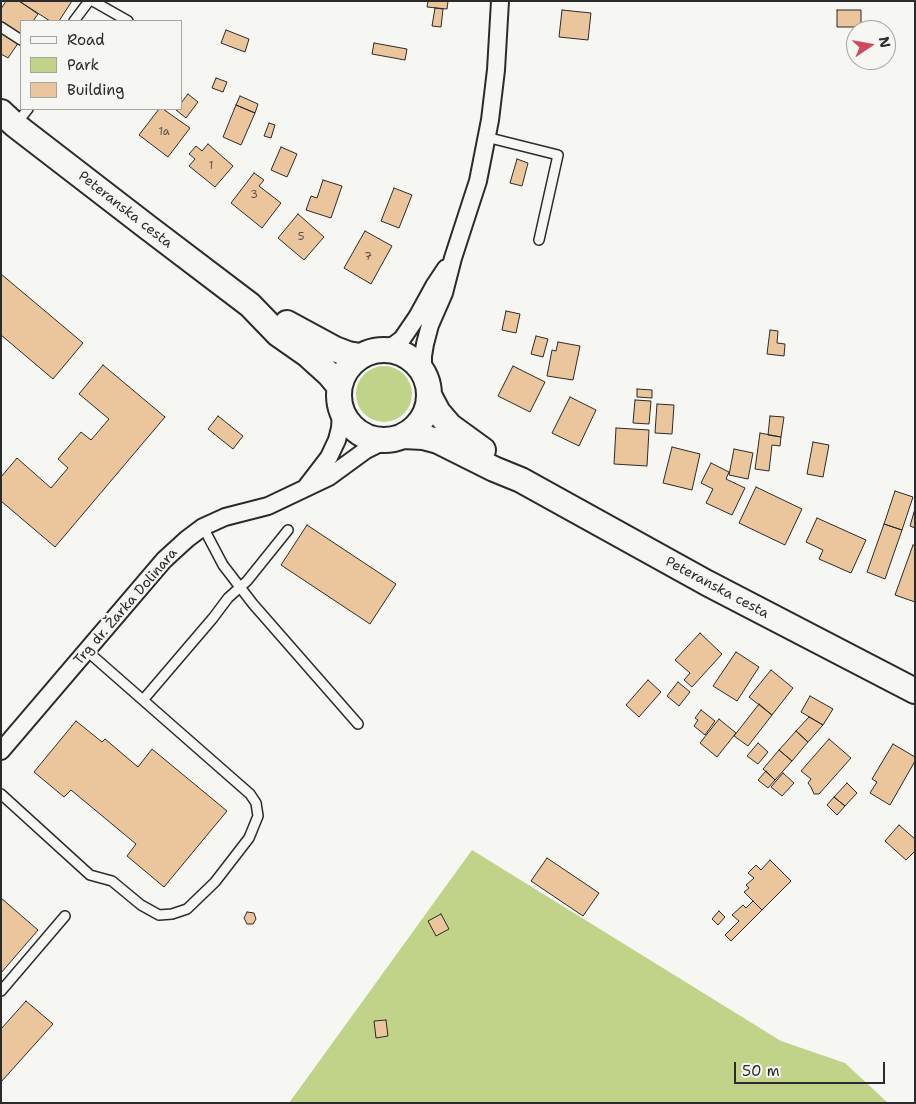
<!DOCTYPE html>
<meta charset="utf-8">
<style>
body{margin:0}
#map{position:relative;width:916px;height:1104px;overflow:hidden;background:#f6f6f2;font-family:"Shantell Sans",sans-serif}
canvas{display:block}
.frame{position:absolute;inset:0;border:2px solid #2b2b2b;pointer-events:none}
.legend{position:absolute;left:20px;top:20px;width:162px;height:90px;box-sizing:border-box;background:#f6f6f2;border:1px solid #a5a5a2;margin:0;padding:6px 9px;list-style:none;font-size:15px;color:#2b2b2b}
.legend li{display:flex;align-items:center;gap:10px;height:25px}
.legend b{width:25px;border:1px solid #a5a5a2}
.north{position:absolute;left:846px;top:20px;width:50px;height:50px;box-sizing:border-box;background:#f6f6f2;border:1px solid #a5a5a2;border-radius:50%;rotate:78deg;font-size:14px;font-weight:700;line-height:20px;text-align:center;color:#2b2b2b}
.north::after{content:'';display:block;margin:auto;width:18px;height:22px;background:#d1495b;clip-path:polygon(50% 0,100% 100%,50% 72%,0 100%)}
.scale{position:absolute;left:734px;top:1062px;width:151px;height:22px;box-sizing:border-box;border:2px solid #2b2b2b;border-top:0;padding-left:6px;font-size:15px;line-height:18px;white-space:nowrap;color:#2b2b2b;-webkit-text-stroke:4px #f6f6f2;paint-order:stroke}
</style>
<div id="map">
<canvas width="916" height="1104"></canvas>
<div class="frame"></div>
<ul class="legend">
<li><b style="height:6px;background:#f6f6f2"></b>Road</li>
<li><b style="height:14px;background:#c1d388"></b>Park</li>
<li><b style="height:14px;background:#ebc59b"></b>Building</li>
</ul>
<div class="north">N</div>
<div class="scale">50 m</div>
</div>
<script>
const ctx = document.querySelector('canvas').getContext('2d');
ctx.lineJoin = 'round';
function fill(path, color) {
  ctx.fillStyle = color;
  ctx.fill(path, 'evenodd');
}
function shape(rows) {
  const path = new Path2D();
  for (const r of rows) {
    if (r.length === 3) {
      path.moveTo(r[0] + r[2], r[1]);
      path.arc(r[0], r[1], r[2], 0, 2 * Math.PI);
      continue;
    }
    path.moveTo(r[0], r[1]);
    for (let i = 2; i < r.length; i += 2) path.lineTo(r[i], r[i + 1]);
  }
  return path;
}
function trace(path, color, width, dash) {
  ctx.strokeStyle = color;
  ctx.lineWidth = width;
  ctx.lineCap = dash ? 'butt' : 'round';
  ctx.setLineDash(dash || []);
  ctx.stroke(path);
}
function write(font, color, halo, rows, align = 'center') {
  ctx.font = font + ' "Shantell Sans",sans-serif';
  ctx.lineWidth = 4.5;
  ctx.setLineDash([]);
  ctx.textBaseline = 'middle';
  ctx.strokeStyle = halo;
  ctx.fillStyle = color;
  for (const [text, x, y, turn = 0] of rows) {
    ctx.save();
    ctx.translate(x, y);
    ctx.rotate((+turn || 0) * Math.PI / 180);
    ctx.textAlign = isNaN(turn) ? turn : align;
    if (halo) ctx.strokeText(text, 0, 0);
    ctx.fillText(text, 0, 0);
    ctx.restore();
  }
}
fill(shape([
 [384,394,28],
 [472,850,781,1041,845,1063,888,1103,289,1103]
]), '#c1d388');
const building = shape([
 [6,1,19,1,38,14,33,21,21,21,21,39,8,58,1,54,1,9,6,1],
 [19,1,72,1,59,21,50,21,19,1],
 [428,1,448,1,447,9,427,7,428,1],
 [435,8,443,9,441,27,432,26,435,8],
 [562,10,591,13,588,40,559,37,562,10],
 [837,10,861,10,861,27,837,27,837,10],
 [226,30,249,39,245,52,221,43,226,30],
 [374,43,407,49,405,60,372,54,374,43],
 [216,78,227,82,223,92,212,88,216,78],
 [188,94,198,102,186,118,176,110,181,109,181,103,188,94],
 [240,96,258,104,255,113,236,105,240,96],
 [236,105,255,113,241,145,223,137,236,105],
 [159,109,163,109,190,128,168,157,139,135,159,109],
 [269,123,275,125,271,138,264,136,269,123],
 [208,144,233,166,215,187,189,166,195,159,189,154,196,146,202,151,208,144],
 [281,147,297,154,287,177,271,170,281,147],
 [517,159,528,163,522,186,510,183,517,159],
 [254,173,264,180,259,186,281,203,262,228,231,203,254,173],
 [323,180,342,186,331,218,306,210,311,196,317,198,323,180],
 [394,188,412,195,399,228,381,221,394,188],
 [298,214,324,237,304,260,278,238,298,214],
 [365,231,392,246,371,284,344,268,365,231],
 [1,274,83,343,53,379,1,335,1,274],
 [506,311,520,314,516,333,502,330,506,311],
 [770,330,778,331,777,343,785,344,784,356,767,354,770,330],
 [536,336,548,339,543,357,531,354,536,336],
 [558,342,580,346,573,380,547,376,552,350,556,351,558,342],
 [103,365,165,417,55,547,1,501,1,477,17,458,51,488,68,468,58,459,81,432,91,440,109,419,79,394,103,365],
 [513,366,545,382,530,412,498,396,513,366],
 [637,389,652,390,652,398,637,397,637,389],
 [570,397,596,410,579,446,552,433,570,397],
 [635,400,651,401,649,424,633,423,635,400],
 [657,404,674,405,672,434,655,433,657,404],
 [218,416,243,436,233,449,208,429,218,416],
 [770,416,784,417,781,437,768,435,770,416],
 [616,428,649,430,647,466,614,464,616,428],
 [760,433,781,437,780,446,772,445,769,471,755,469,760,433],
 [813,442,829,445,823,477,807,474,813,442],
 [672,447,700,454,692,490,663,483,672,447],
 [734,449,753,453,748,479,729,475,734,449],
 [711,463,729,472,726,479,745,488,732,515,706,503,713,489,701,483,711,463],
 [756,487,802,509,785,545,739,523,756,487],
 [895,491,913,497,902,530,884,524,895,491],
 [914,512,915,512,915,528,910,526,914,512],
 [817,518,866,540,851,573,819,559,823,550,806,542,817,518],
 [884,524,902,530,885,579,867,572,884,524],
 [307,525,396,584,370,624,281,565,307,525],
 [913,545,915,546,915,602,895,595,913,545],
 [700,633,722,654,692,687,684,680,690,673,675,660,700,633],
 [736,652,759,667,737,701,713,686,736,652],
 [771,670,793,688,772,715,749,697,771,670],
 [648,680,661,692,639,717,626,705,648,680],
 [678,682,690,692,679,706,667,696,678,682],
 [810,696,833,709,823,725,801,712,810,696],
 [759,704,772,715,748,746,734,736,759,704],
 [701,710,715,721,705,735,694,726,698,720,695,718,701,710],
 [809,717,823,725,808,742,796,731,809,717],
 [719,719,736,733,717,757,700,743,719,719],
 [76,721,102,742,105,739,138,767,152,749,227,811,164,887,127,856,136,844,71,790,64,797,34,772,76,721],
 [796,731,808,742,792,761,779,750,796,731],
 [829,739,851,758,819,794,814,794,811,787,808,783,811,779,801,771,829,739],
 [758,743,768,752,758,764,747,756,758,743],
 [893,744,915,757,915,761,890,805,870,793,877,782,872,779,893,744],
 [779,750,792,761,775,780,763,769,779,750],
 [766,771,775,780,768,788,758,780,766,771],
 [783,773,794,783,782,796,771,787,783,773],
 [847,783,857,793,845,806,834,797,847,783],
 [834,797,845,806,837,815,827,805,834,797],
 [899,825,915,839,915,851,906,860,885,841,899,825],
 [547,858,599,893,583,916,531,881,547,858],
 [770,860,791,881,762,910,744,892,749,888,746,885,754,878,748,873,756,865,761,870,770,860],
 [1,898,38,930,1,973,1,898],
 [753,901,762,910,731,941,725,935,739,921,732,915,743,905,746,908,753,901],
 [719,911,725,917,718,925,712,919,719,911],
 [247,912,254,913,256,919,253,924,247,924,244,918,247,912],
 [441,914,449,929,436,936,428,921,441,914],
 [26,1001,53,1024,1,1082,1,1029,26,1001],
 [386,1020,388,1036,376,1038,374,1021,386,1020]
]);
fill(building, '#ebc59b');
trace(building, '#2b2b2b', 1);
const lane = shape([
 [93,1,128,21],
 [74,21,89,1],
 [1,27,21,40],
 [15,125,28,109],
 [486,137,558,155,539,240],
 [203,527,223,565,253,604,358,724],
 [143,700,213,618,228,598,247,581,288,530],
 [1,794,90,875,112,881,141,905,159,915,172,914,187,909,215,882,249,838,258,816,256,803,250,794,87,651],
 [1,991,65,916]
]);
const street = shape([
 [387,350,402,339,417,317,434,286,446,268],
 [423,372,423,356,425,344,430,325,444,293,453,258,478,181,490,120,496,70,500,1],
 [306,487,329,457,337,440,340,428,341,411],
 [1,751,164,560,187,539,203,527,225,517,268,506,329,477,366,450,384,441]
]);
const secondary = shape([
 [1,112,15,125,146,226,250,305,278,334,308,355,329,374,339,386],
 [287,323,335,349,348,354,360,356],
 [384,395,45],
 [429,395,438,412,450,426,483,450],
 [403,436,423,437,438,441,494,469,521,480,707,583,915,691]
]);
trace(lane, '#2b2b2b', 12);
trace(street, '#2b2b2b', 20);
trace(secondary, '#2b2b2b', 28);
trace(lane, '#f6f6f2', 9);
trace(street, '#f6f6f2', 16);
trace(secondary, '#f6f6f2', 24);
write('11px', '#5b5247', null, [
 ["1a",164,132],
 ["1",211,166],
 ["3",254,195],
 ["5",301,237],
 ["7",368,257]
]);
write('14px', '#2b2b2b', '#f6f6f2', [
 ["Peteranska cesta",125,210,38],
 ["Peteranska cesta",717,588,28],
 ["Trg dr. Žarka Dolinara",126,607,-49]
]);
</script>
